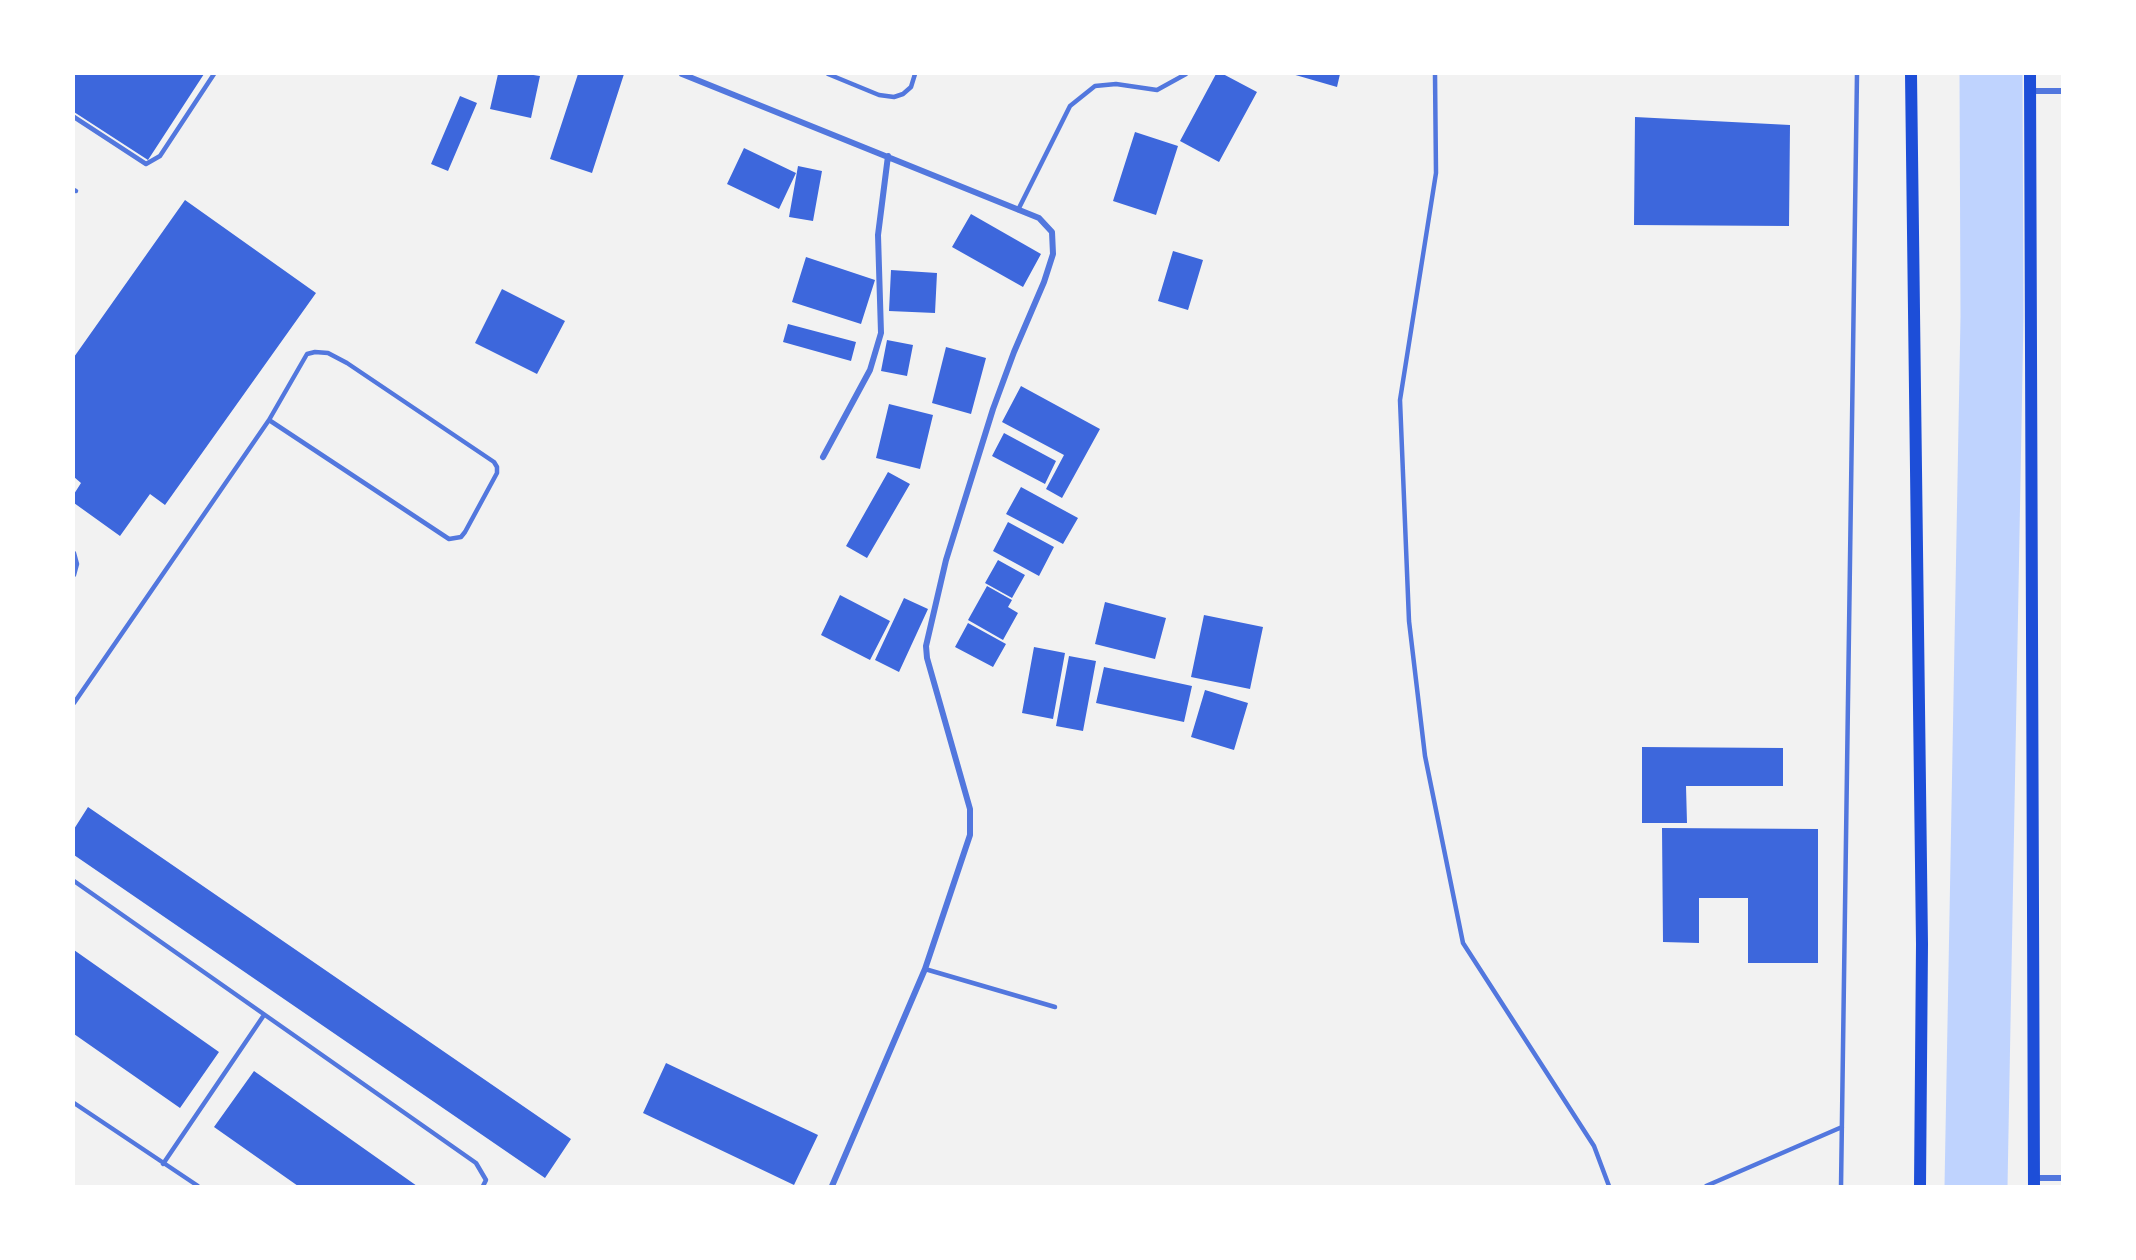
<!DOCTYPE html>
<style>
body{margin:0}
#map{position:relative;width:2136px;height:1260px;overflow:hidden;background:#f2f2f2;font-family:Georgia,serif}
canvas{display:block}
.frame{position:absolute;inset:0;border:75px solid #fff;pointer-events:none}
</style>
<div id="map">
<canvas width="2136" height="1260"></canvas>
<div class="frame"></div>
</div>
<script>
const ctx = document.querySelector('canvas').getContext('2d');
ctx.lineJoin = 'round';
function shape(rows) {
  const path = new Path2D();
  for (const r of rows) {
    path.moveTo(r[0], r[1]);
    for (let i = 2; i < r.length; i += 2) path.lineTo(r[i], r[i + 1]);
  }
  return path;
}
function trace(path, color, width, dash) {
  ctx.strokeStyle = color;
  ctx.lineWidth = width;
  ctx.lineCap = dash ? 'butt' : 'round';
  ctx.setLineDash(dash || []);
  ctx.stroke(path);
}
function fill(path, color) {
  ctx.fillStyle = color;
  ctx.fill(path, 'evenodd');
}
trace(shape([
 [1976,1186,1992,317,1991,74]
]), '#bfd3fe', 63);
fill(shape([
 [74,74,204,74,148,160,74,112],
 [498,74,527,74,540,76,531,118,490,109],
 [578,74,624,74,592,173,550,159],
 [1216,74,1223,74,1257,92,1219,162,1180,141],
 [1292,74,1340,74,1337,87],
 [460,96,477,103,448,171,431,164],
 [1635,117,1790,125,1789,226,1634,225],
 [1135,132,1178,146,1156,215,1113,201],
 [744,148,796,173,779,209,727,184],
 [798,166,822,171,813,221,789,217],
 [185,200,316,293,165,505,150,494,120,536,74,503,74,494,81,483,74,477,74,357],
 [971,214,1041,254,1023,287,952,247],
 [1173,251,1203,260,1188,310,1158,301],
 [806,257,875,280,861,324,792,302],
 [891,270,937,273,935,313,889,311],
 [502,289,565,321,537,374,475,343],
 [788,324,856,342,851,361,783,342],
 [887,340,913,345,907,376,881,371],
 [946,347,986,358,971,414,932,403],
 [1021,386,1100,429,1062,498,1046,489,1064,455,1002,422],
 [889,404,933,415,920,469,876,458],
 [1004,433,1056,461,1045,484,992,456],
 [888,472,910,484,867,558,846,546],
 [1021,487,1078,518,1063,544,1006,514],
 [1008,522,1054,547,1039,576,993,551],
 [998,560,1025,575,1012,598,985,583],
 [987,586,1012,600,1008,607,1018,613,1003,640,968,620],
 [840,595,890,621,870,660,821,635],
 [904,598,928,609,899,672,875,660],
 [1105,602,1166,618,1155,659,1095,644],
 [1204,615,1263,627,1250,689,1191,677],
 [968,623,1006,644,993,667,955,647],
 [1034,647,1065,653,1053,719,1022,713],
 [1069,656,1096,661,1083,731,1056,726],
 [1104,667,1192,686,1184,722,1096,703],
 [1205,690,1248,703,1234,750,1191,737],
 [1642,747,1783,748,1783,786,1686,786,1687,823,1642,823],
 [88,807,571,1139,545,1178,74,855,74,829],
 [1662,828,1818,829,1818,963,1748,963,1748,898,1699,898,1699,943,1663,942],
 [74,950,219,1052,180,1108,74,1034],
 [666,1063,818,1135,794,1185,643,1113],
 [254,1071,417,1186,298,1186,214,1127]
]), '#3d67dc');
trace(shape([
 [828,74,879,95,894,97,903,94,911,87,915,74],
 [1435,74,1436,173,1400,400,1409,621,1425,756,1463,943,1594,1146,1609,1186],
 [74,117,146,164,160,156,214,74],
 [74,190,76,191],
 [1018,210,1070,106,1095,86,1116,84,1157,90,1186,74],
 [74,553,77,564,74,575],
 [74,703,269,420,307,354,315,352,328,353,347,363,494,462,497,467,497,473,465,532,461,537,449,539,269,420],
 [74,881,476,1163,486,1180,483,1186],
 [925,969,1055,1007],
 [74,1103,198,1186],
 [163,1164,264,1015],
 [1706,1186,1842,1127],
 [1841,1186,1857,74]
]), '#5277de', 4.5);
trace(shape([
 [682,74,1039,218,1052,232,1053,254,1044,282,1014,352,993,409,946,560,926,646,927,658,970,809,970,835,925,969,832,1186],
 [2030,91,2062,91],
 [823,457,870,370,881,333,878,235,888,156],
 [2034,1178,2062,1178]
]), '#5277de', 6);
trace(shape([
 [1911,74,1922,944,1920,1186],
 [2030,74,2034,1186]
]), '#1d4ed8', 12);
</script>
